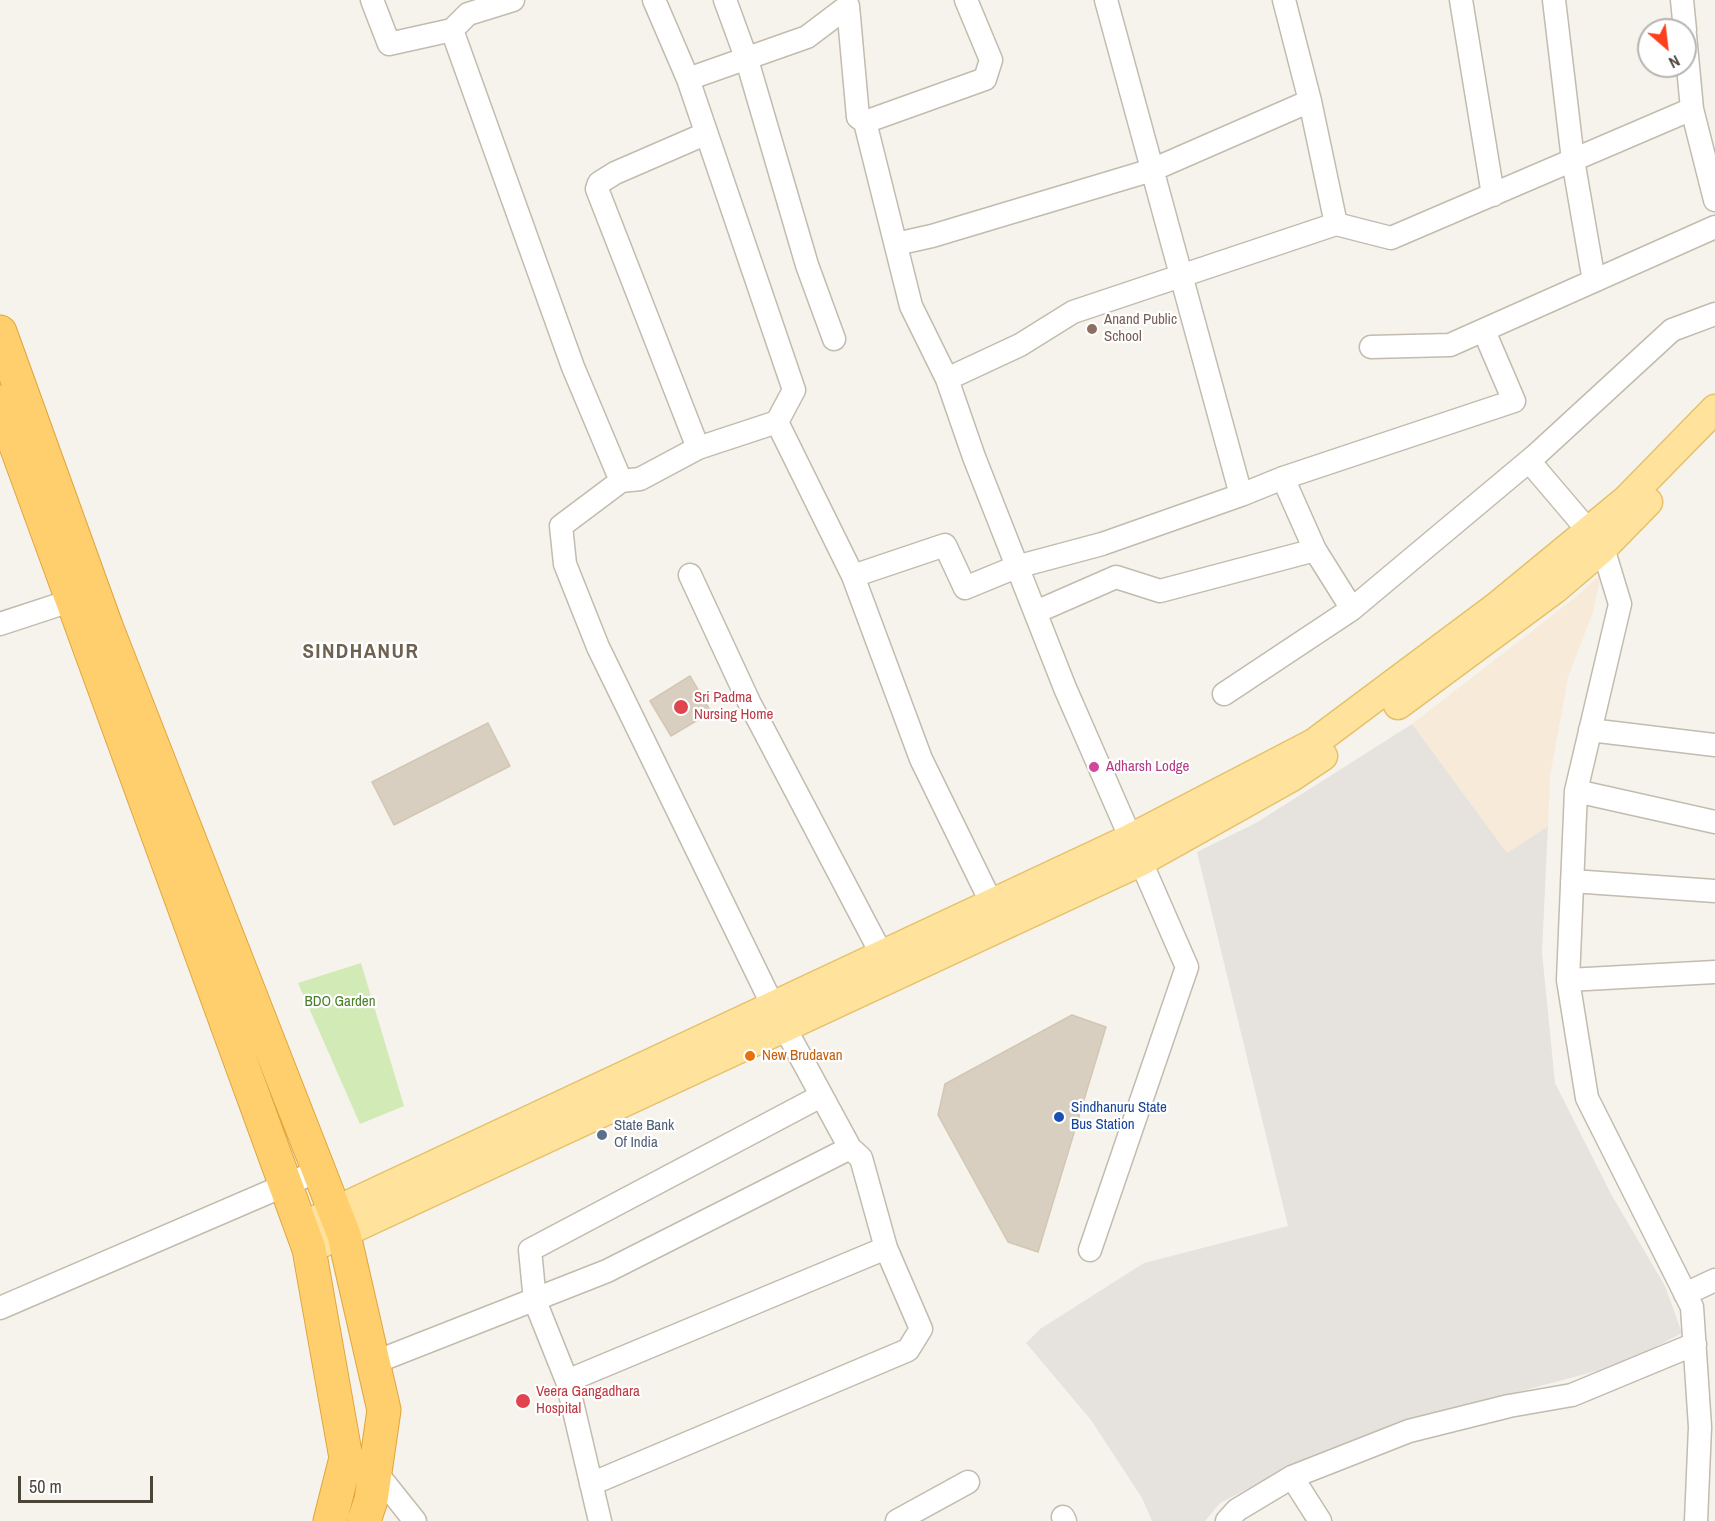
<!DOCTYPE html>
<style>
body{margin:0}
#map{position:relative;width:1715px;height:1521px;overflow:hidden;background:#f6f3ec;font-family:"Archivo Narrow",sans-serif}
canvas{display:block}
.north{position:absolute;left:1637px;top:18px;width:60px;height:60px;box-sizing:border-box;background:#fff;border:2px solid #b7b4b0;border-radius:50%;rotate:152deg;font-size:16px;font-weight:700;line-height:24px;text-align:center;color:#4b4439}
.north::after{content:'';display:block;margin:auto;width:21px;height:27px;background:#fc3f1d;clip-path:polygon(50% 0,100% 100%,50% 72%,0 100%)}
.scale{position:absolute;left:18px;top:1476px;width:135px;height:27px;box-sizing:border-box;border:3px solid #4b4439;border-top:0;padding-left:8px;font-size:18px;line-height:21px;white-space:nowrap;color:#4b4439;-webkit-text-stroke:4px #fff;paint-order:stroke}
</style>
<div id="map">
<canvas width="1715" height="1521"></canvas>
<div class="north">N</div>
<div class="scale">50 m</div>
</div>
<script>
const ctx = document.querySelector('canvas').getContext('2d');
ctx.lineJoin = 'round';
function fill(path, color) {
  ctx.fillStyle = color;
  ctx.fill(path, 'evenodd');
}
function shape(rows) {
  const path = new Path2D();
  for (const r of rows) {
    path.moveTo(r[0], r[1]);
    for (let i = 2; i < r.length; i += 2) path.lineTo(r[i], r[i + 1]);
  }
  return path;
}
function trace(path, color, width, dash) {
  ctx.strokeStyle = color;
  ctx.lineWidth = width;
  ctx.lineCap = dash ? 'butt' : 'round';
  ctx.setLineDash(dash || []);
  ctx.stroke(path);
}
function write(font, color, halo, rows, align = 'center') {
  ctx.font = font + ' "Archivo Narrow",sans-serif';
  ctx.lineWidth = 4.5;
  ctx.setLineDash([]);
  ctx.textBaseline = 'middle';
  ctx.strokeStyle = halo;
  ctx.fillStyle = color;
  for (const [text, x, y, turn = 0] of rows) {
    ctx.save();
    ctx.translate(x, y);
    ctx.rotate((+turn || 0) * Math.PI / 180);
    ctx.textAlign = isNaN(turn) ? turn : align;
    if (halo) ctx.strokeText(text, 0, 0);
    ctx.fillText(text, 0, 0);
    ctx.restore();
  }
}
fill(shape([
 [1601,574,1593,612,1568,677,1550,776,1548,826,1507,853,1412,724,1576,597]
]), '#f7ead8');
fill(shape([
 [1412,724,1507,853,1548,826,1542,952,1555,1083,1611,1194,1665,1286,1682,1333,1623,1364,1438,1413,1345,1444,1267,1479,1220,1503,1205,1521,1152,1521,1142,1498,1091,1420,1026,1343,1040,1329,1144,1263,1288,1226,1197,852,1256,823]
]), '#e6e2dd');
fill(shape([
 [361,963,404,1106,360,1124,298,983]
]), '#d2eab5');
const building = shape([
 [690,676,711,712,671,736,650,701,690,676],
 [488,723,510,766,394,825,372,782,488,723],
 [1072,1015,1106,1027,1038,1252,1008,1242,938,1115,945,1084,1072,1015]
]);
fill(building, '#d8cfc1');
trace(building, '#d3c7b4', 1.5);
const minor = shape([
 [372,0,389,44,452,30,468,14,513,0],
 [725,0,747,60,807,265,834,339],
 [1106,0,1241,495],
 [1284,0,1310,101,1336,224],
 [1461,0,1493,195],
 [1554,0,1573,160,1594,281],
 [1682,0,1685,30],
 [452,30,573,367,621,481],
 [1685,35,1692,109,1715,200],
 [688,79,807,37,848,6,858,117,865,122,911,306,947,379,974,457,1065,688,1187,967,1090,1250],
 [865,122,985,79,991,60,966,0],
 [896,244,932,236,1152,170,1310,101],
 [1371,347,1450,345,1715,227],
 [947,379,1020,345,1073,312,1336,224,1391,238,1692,109],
 [777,422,853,576,921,759,991,902],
 [698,448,597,189,599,183,615,173,705,134],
 [1529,461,1603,548,1620,604,1576,791,1568,980,1587,1098,1692,1307,1700,1427,1696,1521],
 [1283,478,1315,550,1352,609],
 [690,575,749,702,882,955],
 [853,576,945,545,965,588,1016,567,1102,544,1241,495,1283,478,1514,401,1484,331],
 [1036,612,1116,577,1160,591,1315,550],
 [0,624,73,600],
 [1224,694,1352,609,1536,455,1672,330,1715,314],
 [1590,730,1715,745],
 [1576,791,1715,822],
 [1572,881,1715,891],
 [1568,980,1715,972],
 [1685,1294,1715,1280],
 [0,1308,318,1171],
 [373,1363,607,1271,850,1148],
 [567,1381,886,1248],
 [369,1468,375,1471,415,1521],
 [1292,1477,1320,1521],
 [591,1484,908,1350,921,1329,886,1248,861,1158,850,1148,773,1006,598,647,565,564,561,526,621,481,640,479,698,448,777,422,794,390,688,79,654,0],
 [1063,1517,1065,1521],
 [600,1521,567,1381,535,1301,530,1250,821,1096],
 [897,1521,968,1482],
 [1227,1521,1237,1510,1292,1477,1409,1431,1509,1406,1572,1395,1695,1344]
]);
const major = shape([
 [1398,705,1555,589,1603,548,1648,502],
 [301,1227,1129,839,1314,743,1496,607,1626,500,1715,409],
 [309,1249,1140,862,1290,778,1323,756]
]);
const highway = shape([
 [0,332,106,626,344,1235,384,1410,371,1500,364,1521],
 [0,402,309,1249,346,1458,330,1521]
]);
trace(minor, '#c2bbae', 25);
trace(major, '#e6c16a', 31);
trace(highway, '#e0a43c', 35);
trace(minor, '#fff', 22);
trace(major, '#ffe39c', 28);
trace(highway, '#ffcf6e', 33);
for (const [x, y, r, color] of [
 [1092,329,6,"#8d6e63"],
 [681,707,8,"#e0444e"],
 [1094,767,6,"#d1479c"],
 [750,1056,6,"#e8710a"],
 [1059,1117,6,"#1a4fb4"],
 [602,1135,6,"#5c6f8a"],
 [523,1401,8,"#e0444e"]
]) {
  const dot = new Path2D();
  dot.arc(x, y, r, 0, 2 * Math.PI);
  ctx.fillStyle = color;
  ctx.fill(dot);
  trace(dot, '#fff', 2);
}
write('15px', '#785e54', '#fff', [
 ["Anand Public",1104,320],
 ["School",1104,337]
], 'left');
write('15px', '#be3a42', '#fff', [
 ["Sri Padma",694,698],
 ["Nursing Home",694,715],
 ["Veera Gangadhara",536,1392],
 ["Hospital",536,1409]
], 'left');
write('15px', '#b23c85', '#fff', [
 ["Adharsh Lodge",1106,767]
], 'left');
write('15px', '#4a7f2a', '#fff', [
 ["BDO Garden",340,1002]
]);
write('15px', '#c56008', '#fff', [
 ["New Brudavan",762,1056]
], 'left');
write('15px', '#164399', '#fff', [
 ["Sindhanuru State",1071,1108],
 ["Bus Station",1071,1125]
], 'left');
write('15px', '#4e5e75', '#fff', [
 ["State Bank",614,1126],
 ["Of India",614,1143]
], 'left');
ctx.letterSpacing = '1.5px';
write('bold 21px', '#6e6250', '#fff', [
 ["SINDHANUR",361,652]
]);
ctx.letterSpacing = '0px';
</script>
